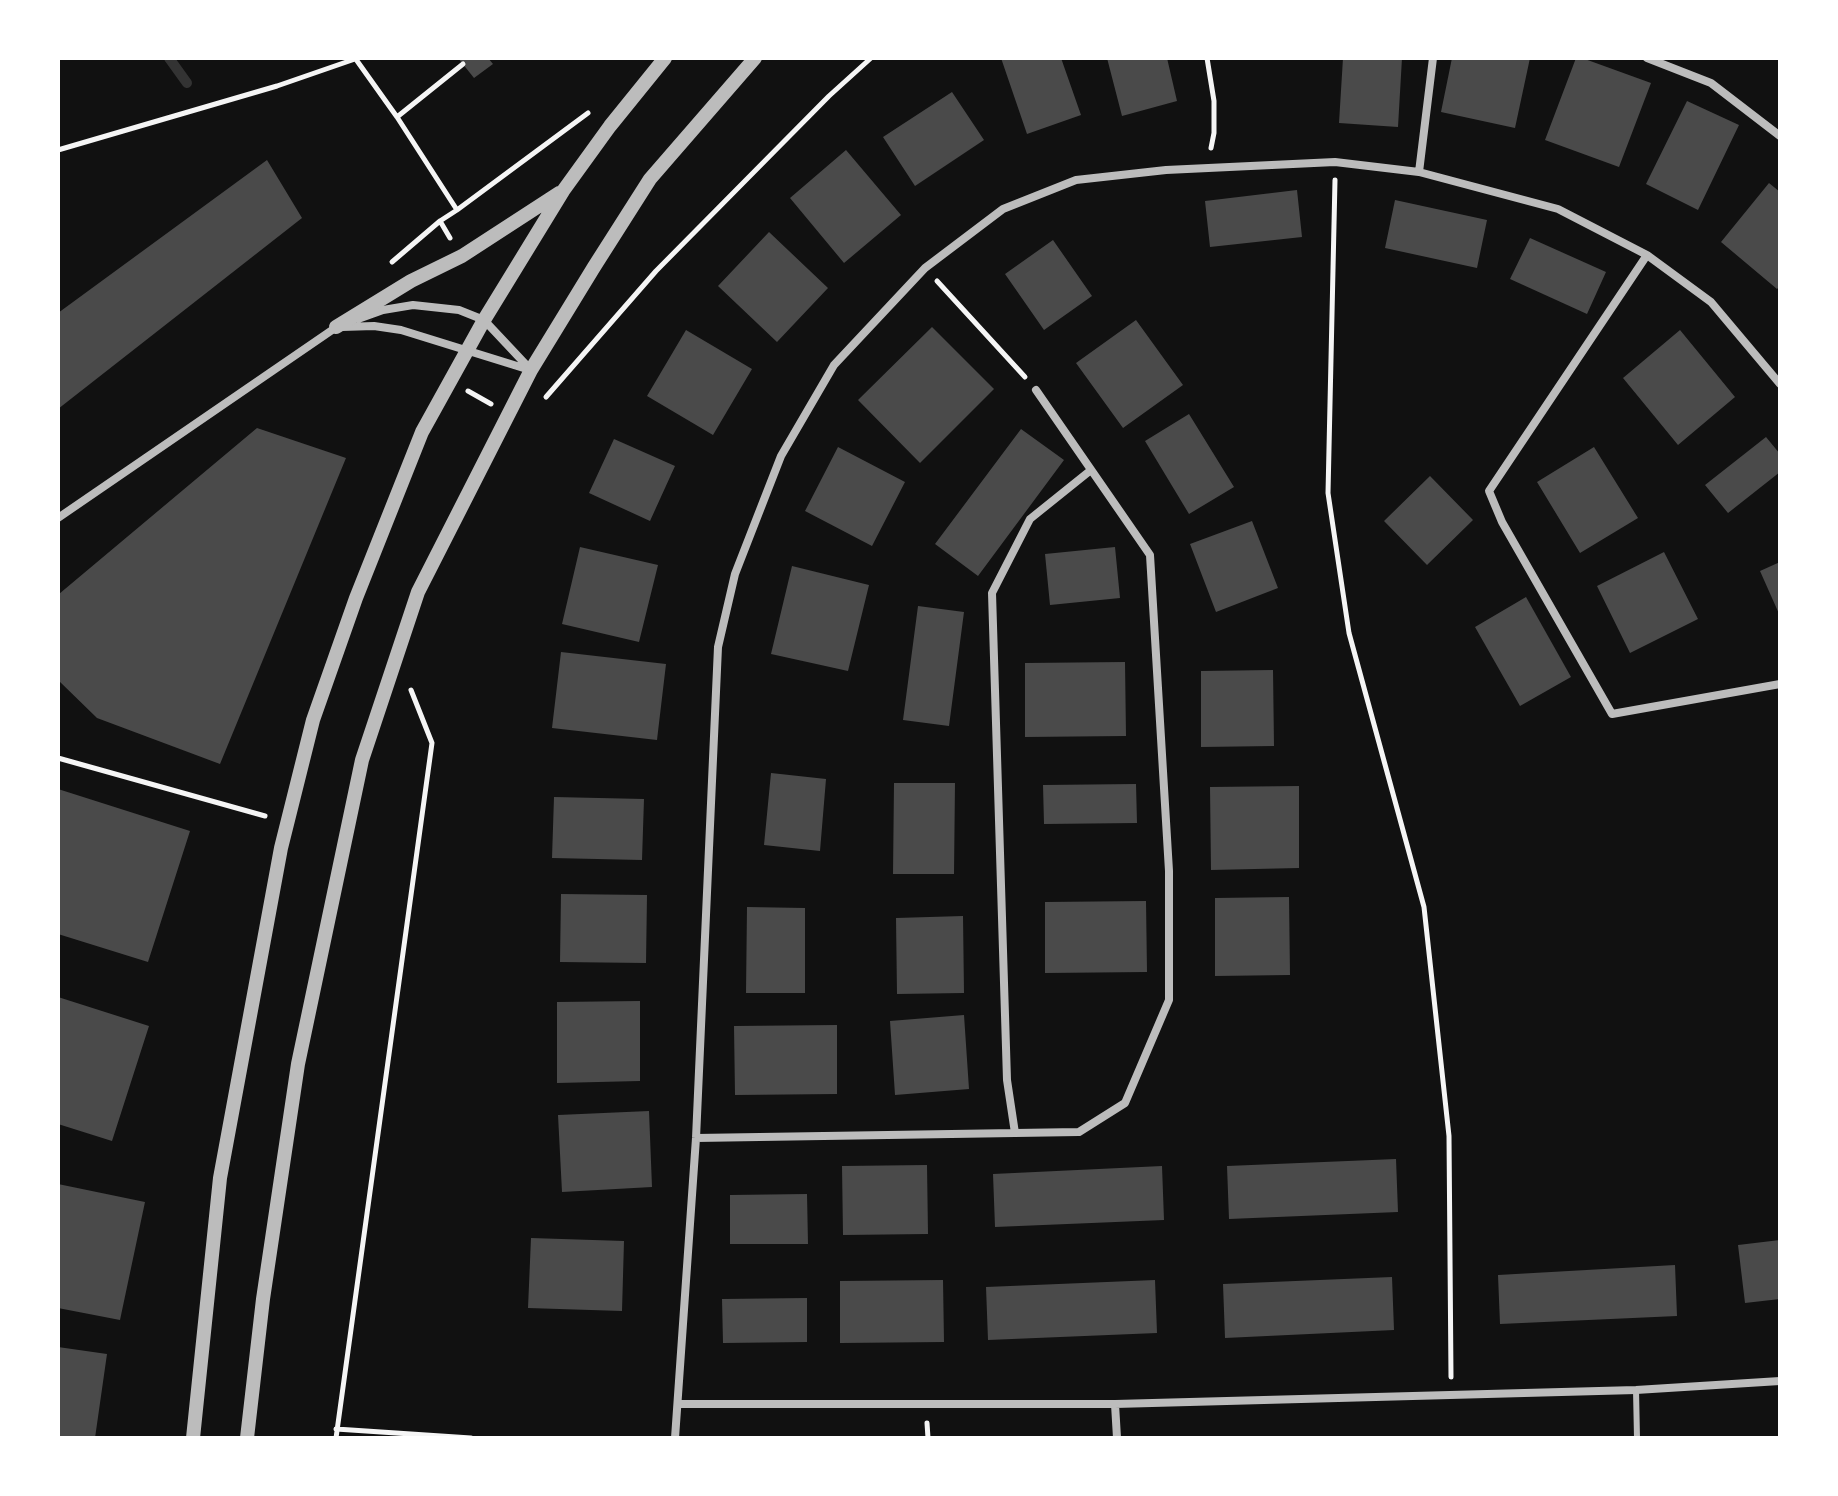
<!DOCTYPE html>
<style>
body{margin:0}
#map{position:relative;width:1838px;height:1496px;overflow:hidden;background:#111;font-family:Jost,sans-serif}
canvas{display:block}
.frame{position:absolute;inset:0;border:60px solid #fff;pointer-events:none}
</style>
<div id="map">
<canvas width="1838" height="1496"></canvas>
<div class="frame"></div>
</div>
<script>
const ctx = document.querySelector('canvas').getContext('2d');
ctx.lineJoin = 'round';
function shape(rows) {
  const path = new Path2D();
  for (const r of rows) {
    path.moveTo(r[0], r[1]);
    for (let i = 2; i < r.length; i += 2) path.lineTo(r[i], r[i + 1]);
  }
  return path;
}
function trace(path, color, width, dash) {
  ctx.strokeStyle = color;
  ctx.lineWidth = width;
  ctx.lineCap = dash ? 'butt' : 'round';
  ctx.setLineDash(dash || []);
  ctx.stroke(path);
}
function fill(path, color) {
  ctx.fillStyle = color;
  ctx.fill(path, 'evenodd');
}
trace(shape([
 [169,58,187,83]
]), '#333', 10);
fill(shape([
 [458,58,488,58,493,64,474,78],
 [1001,58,1061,58,1081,115,1027,134],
 [1107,58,1167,58,1177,101,1122,116],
 [1343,58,1402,58,1398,127,1339,123],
 [1452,58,1530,58,1515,128,1441,112],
 [1576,58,1582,58,1651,83,1619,167,1545,140],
 [952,92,984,140,915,186,883,137],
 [1687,101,1739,125,1698,210,1646,184],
 [846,150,901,215,844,263,790,198],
 [267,160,302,218,58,409,58,313],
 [1769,183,1780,192,1780,286,1777,289,1721,242],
 [1297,190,1302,237,1210,247,1205,201],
 [1395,200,1487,220,1477,268,1385,248],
 [769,232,828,288,777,342,718,286],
 [1530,238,1606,272,1587,314,1510,279],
 [1053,240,1092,296,1044,330,1005,274],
 [1136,320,1183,385,1123,428,1076,363],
 [932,327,994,389,920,463,858,400],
 [686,330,752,369,713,435,647,396],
 [1680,330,1735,397,1678,445,1623,378],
 [1189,414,1234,487,1189,514,1145,441],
 [257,428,346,458,220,764,97,718,58,680,59,594],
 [1021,429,1064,460,978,576,935,544],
 [1766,437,1780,454,1780,472,1728,513,1705,485],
 [614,439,675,466,650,521,589,493],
 [838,447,905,482,872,546,805,511],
 [1594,447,1638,518,1580,553,1537,482],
 [1430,476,1473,520,1427,565,1384,521],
 [1252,521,1278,588,1216,612,1190,544],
 [580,547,658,565,639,642,562,624],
 [1115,547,1120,598,1050,605,1045,554],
 [1664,552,1698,619,1630,653,1597,586],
 [1780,562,1780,616,1760,571],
 [792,566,869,585,848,671,771,654],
 [1526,597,1571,677,1520,706,1475,627],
 [918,606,964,612,949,726,903,720],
 [561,652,666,664,657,740,552,728],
 [1125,662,1126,736,1025,737,1025,663],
 [1273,670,1274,746,1201,747,1201,671],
 [771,773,826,779,820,851,764,845],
 [894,783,955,783,954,874,893,874],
 [1136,784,1137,823,1044,824,1043,785],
 [1299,786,1299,868,1211,870,1210,787],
 [58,789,190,831,148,962,58,934],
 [554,797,644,799,642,860,552,858],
 [561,894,647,895,646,963,560,962],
 [1289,897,1290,975,1215,976,1215,898],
 [1146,901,1147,972,1045,973,1045,902],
 [747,907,805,908,805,993,746,993],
 [963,916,964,993,897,994,896,918],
 [58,997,149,1026,112,1141,58,1124],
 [640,1001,640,1081,557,1083,557,1002],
 [964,1015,969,1089,895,1095,890,1021],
 [837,1025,837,1094,735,1095,734,1026],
 [649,1111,652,1187,562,1192,558,1115],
 [1396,1159,1398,1212,1229,1219,1227,1166],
 [927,1165,928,1234,843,1235,842,1166],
 [1162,1166,1164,1220,995,1227,993,1174],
 [58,1184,145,1202,120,1320,58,1308],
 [807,1194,808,1244,730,1244,730,1195],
 [531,1238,624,1241,622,1311,528,1308],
 [1780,1240,1780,1299,1745,1303,1738,1245],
 [1675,1265,1677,1316,1500,1324,1498,1275],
 [1392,1277,1394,1330,1225,1338,1223,1284],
 [943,1280,944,1342,840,1343,840,1281],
 [1155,1280,1157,1333,988,1340,986,1287],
 [807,1298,807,1342,723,1343,722,1299],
 [58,1347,107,1354,95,1438,58,1438]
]), '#4a4a4a');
trace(shape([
 [355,58,397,117,457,210,440,221,450,238],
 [1207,58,1214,101,1214,133,1211,148],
 [397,117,463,64],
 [58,150,277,86,355,59],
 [1335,180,1328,493,1349,633,1424,907,1449,1136,1451,1377],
 [457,210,588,113],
 [392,262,440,221],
 [937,281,1025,377],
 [468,391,491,404],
 [546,397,656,271,829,96,871,58],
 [58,758,265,816],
 [927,1423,928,1438],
 [336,1429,471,1438],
 [336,1438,432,743,411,690]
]), '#f5f5f5', 5);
trace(shape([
 [1636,1390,1637,1438]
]), '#bcbcbc', 6);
trace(shape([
 [1647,58,1711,83,1780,136],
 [1419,172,1433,58],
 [1647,255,1489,491,1502,522,1612,714,1780,684],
 [358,319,383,310,413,305,459,310,484,320,531,370],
 [342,327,374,326,401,330,530,370],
 [58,518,338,326],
 [1015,1133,1007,1080,992,593,1030,519,1091,470],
 [696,1138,1079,1132,1125,1103,1169,1000,1169,871,1150,555,1036,390],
 [680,1404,1115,1404,1636,1390,1780,1381],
 [1115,1404,1117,1438],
 [675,1438,696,1138,718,647,735,574,781,456,834,365,925,268,1003,209,1076,180,1166,170,1335,162,1419,172,1558,209,1647,255,1711,302,1780,384]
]), '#bcbcbc', 8);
trace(shape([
 [336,327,411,281,462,256,559,193],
 [193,1438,220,1178,281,848,313,720,356,598,422,432,484,320,563,191,610,126,665,58],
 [247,1438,263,1299,298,1064,362,760,418,592,531,370,594,267,650,179,755,58]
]), '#bcbcbc', 14);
</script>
